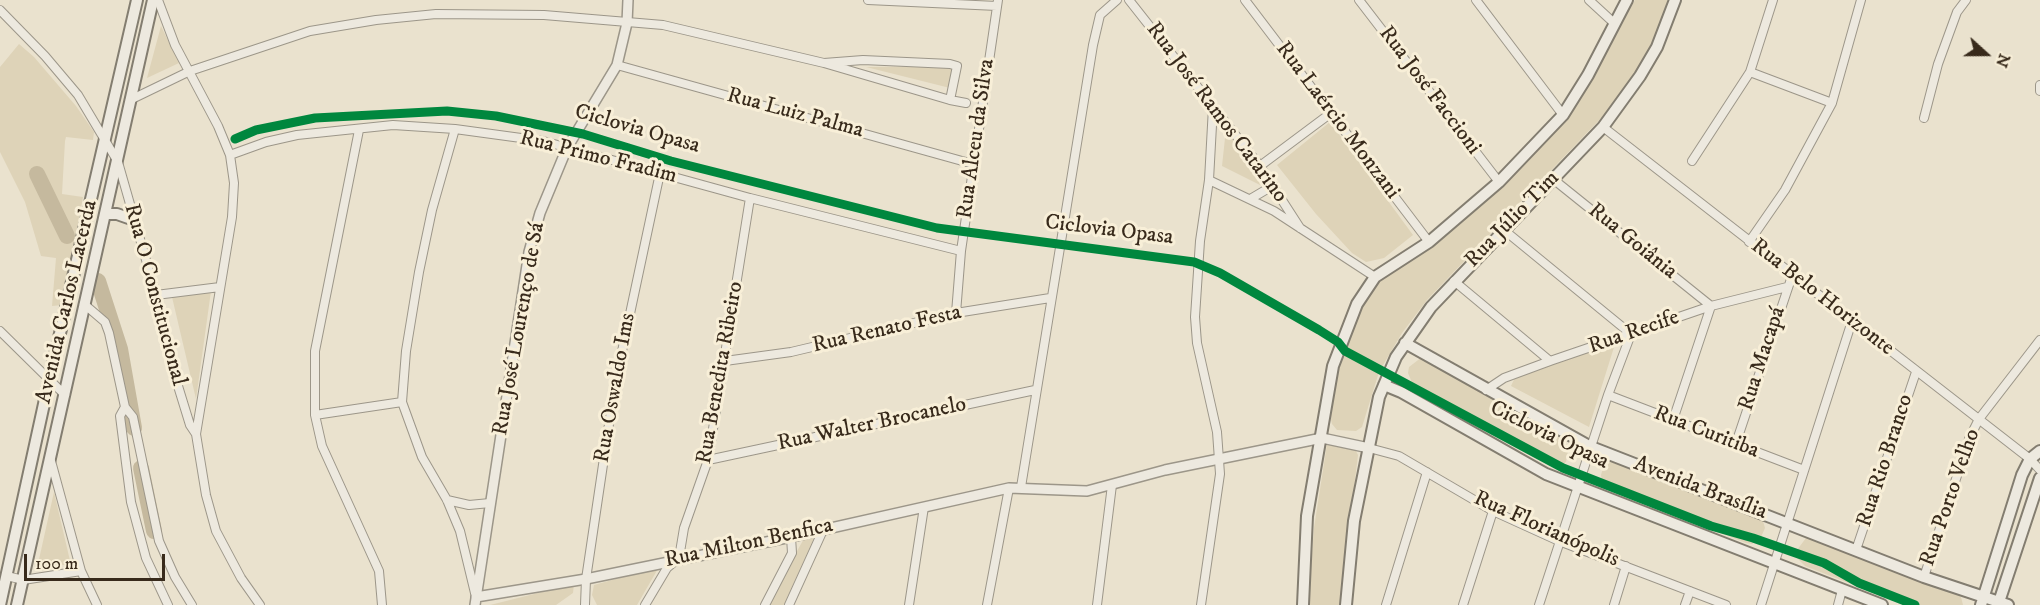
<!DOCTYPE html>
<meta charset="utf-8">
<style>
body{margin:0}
#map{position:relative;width:2040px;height:605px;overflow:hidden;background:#eae2ce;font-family:"IM FELL DW Pica",serif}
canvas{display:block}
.north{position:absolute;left:1956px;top:24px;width:60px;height:60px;-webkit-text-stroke:4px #f8efd8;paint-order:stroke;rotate:111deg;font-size:16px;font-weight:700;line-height:24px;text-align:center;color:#382a1b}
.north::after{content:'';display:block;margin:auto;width:21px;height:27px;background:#382a1b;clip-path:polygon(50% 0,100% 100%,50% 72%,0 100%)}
.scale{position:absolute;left:24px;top:554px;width:141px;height:27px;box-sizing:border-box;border:3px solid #382a1b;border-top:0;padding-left:8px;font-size:18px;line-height:21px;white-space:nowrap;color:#382a1b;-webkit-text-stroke:4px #f8efd8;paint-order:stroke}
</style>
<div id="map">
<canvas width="2040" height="605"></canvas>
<div class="north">N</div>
<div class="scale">100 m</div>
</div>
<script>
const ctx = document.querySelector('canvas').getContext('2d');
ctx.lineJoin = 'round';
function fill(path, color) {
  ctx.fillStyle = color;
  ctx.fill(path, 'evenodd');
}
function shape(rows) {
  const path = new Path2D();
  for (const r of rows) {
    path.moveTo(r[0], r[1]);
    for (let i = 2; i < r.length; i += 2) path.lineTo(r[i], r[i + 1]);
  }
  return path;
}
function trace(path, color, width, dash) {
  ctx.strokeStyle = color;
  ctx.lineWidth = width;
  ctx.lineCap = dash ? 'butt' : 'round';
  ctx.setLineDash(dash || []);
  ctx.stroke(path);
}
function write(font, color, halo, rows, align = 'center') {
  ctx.font = font + ' "IM FELL DW Pica",serif';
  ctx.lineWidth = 6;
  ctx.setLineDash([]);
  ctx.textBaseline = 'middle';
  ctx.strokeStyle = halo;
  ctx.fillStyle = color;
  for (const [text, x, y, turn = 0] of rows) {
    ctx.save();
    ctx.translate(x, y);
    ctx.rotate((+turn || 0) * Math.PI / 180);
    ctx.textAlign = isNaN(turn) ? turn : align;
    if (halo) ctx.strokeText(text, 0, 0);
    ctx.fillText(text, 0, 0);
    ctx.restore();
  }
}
fill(shape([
 [1635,0,1668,0,1653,43,1636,71,1605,114,1427,300,1402,333,1379,372,1362,427,1356,431,1337,430,1332,424,1330,415,1337,367,1359,305,1378,279,1434,240,1517,171,1544,143,1567,114],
 [161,26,179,63,147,78],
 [19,44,34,57,76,106,94,132,93,140,66,137,65,141,62,194,83,197,63,305,52,306,56,258,41,256,25,202,0,152,0,67],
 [955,66,950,88,866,67],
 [1330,122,1413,235,1384,258,1366,262,1352,253,1316,214,1277,165],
 [1226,129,1266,188,1222,166],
 [211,291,196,399,172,297],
 [1615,344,1589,427,1511,386,1517,373],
 [1422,357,1565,439,1568,451,1566,462,1556,469,1413,385,1408,373,1409,367],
 [1333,442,1354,447,1358,455,1340,605,1308,605,1314,528,1327,444],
 [1613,459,1758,515,1763,521,1765,528,1761,537,1752,544,1746,543,1607,488,1602,483,1601,475,1603,468],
 [54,492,71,565,38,564],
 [806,535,817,538,787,605,767,605],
 [1812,537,1955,591,1961,597,1963,605,1905,605,1805,566,1797,558,1797,550,1806,538],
 [659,567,637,605,597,605,592,595,594,585],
 [574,584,573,593,556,605,490,605]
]), '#ded3b8');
trace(shape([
 [37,174,67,236],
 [98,281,120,349,134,428],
 [141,468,154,531]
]), '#c5b99e', 16);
const minor = shape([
 [158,0,175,45,218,126,230,155,234,183,232,217,196,434],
 [868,0,997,6],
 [1129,0,1260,166,1300,228],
 [1245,0,1429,242],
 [1359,0,1499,182],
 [1476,0,1563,115],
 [1589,0,1614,23],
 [0,10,45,56,78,95,118,162,156,295,178,386,190,425,196,434,206,495,216,531,241,578,260,605],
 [617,65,973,164],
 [1750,72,1832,103],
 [2040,85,2040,91],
 [130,100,190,71,310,31,376,20,436,14,544,15,663,25,824,63,950,100,957,66,950,64,863,60,824,63],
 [950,100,966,103],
 [1924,118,1938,64,1957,12,1966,0],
 [1603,127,2030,459,2040,470],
 [455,129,432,210,419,272,406,351,402,402,422,457,447,500,460,531,475,593],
 [359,130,315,351,315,415,322,446,379,571,382,605],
 [230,155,266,142,297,135,393,125,455,129,543,141,750,198,961,251],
 [1692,161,1750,72,1773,0],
 [1260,166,1331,113],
 [1553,179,1711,306,1673,420],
 [1209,180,1274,211,1375,277],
 [1252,198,1274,185],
 [1504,230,1631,334,1608,395,1539,605],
 [1749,242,1785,190,1832,103,1861,0],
 [1454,281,1550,361],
 [156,295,220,287],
 [84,304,105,322,109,333,125,407,120,416,131,502,146,558,168,605],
 [956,313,961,251,998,0],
 [0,331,65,395],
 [725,361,791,352,956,313,1050,298],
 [1486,390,1504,378,1550,361,1711,306,1787,287],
 [1608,395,1804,470],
 [125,407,133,417,159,541,175,577,192,605],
 [315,415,402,402],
 [1736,443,1792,276],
 [1369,448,1399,456,1493,511,1559,541,1726,605],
 [708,460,1035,390],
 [51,461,81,571,97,605],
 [1021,487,1093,45,1100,15,1117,0],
 [447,500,469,505,490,503],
 [1856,550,1916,372],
 [7,576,23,580,81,571],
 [1924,577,1969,439,1979,419,2040,340],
 [585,605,586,579,615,384,660,173],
 [645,605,667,568,679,558,684,528,708,460,750,198],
 [765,605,792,553,791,537],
 [789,605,824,528],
 [909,605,924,507],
 [987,605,1009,488],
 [1097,605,1112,485],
 [1201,605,1220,474,1217,432,1197,343,1195,317,1200,241,1209,180,1213,107],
 [1386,605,1427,472],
 [1463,605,1493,511],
 [1614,605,1626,566],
 [1685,605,1690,591],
 [1761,605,1852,321],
 [1838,605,1842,590]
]);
const tertiary = shape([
 [476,597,586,579,791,537,1009,488,1087,491,1165,470,1322,438,1369,448],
 [475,605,529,252,540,213,567,148,617,65,627,23,628,0]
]);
const secondary = shape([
 [105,214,117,214,134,220],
 [1405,343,1591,447,1924,577,2008,605],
 [1384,385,1401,392,1546,474,1882,605],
 [0,605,49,381,137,0],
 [17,605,153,0],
 [1303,605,1307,516,1333,366,1357,304,1375,277,1429,242,1499,182,1563,115,1588,75,1627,0],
 [1346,605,1354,521,1379,397,1396,357,1431,307,1603,127,1640,76,1657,47,1675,0],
 [1981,605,2022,475,2030,459,2040,451],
 [1998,605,2040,478]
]);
trace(minor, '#9c9689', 10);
trace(tertiary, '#9c9689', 12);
trace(secondary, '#837d70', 14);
trace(minor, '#ede9df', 8);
trace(tertiary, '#ede9df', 9);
trace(secondary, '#ede9df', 10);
trace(shape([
 [235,139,256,130,315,118,447,111,496,116,583,134,671,161,937,228,1194,262,1220,273,1319,330,1338,342,1345,351,1563,468,1711,526,1753,538,1824,563,1859,583,1915,605]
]), '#00873e', 9);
write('22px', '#382a1b', '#f8efd8', [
 ["Rua José Faccioni",1429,91,53],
 ["Rua José Ramos Catarino",1216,113,53],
 ["Rua Luiz Palma",795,114,15],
 ["Rua Laércio Monzani",1337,121,53],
 ["Ciclovia Opasa",637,130,16],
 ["Rua Alceu da Silva",977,139,-82],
 ["Rua Primo Fradim",598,158,14],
 ["Rua Júlio Tim",1513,220,-46],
 ["Ciclovia Opasa",1109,231,7],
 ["Rua Goiânia",1632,242,39],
 ["Rua O Constitucional",154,295,75],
 ["Rua Belo Horizonte",1822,298,38],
 ["Avenida Carlos Lacerda",68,302,-77],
 ["Rua José Lourenço de Sá",520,329,-80],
 ["Rua Renato Festa",887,330,-13],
 ["Rua Recife",1634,333,-19],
 ["Rua Macapá",1763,359,-72],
 ["Rua Benedita Ribeiro",721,373,-80],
 ["Rua Oswaldo Ims",616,388,-80],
 ["Rua Walter Brocanelo",872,425,-12],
 ["Rua Curitiba",1706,433,21],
 ["Ciclovia Opasa",1549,436,26],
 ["Rua Rio Branco",1886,461,-72],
 ["Avenida Brasília",1700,489,21],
 ["Rua Porto Velho",1951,498,-71],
 ["Rua Florianópolis",1546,530,24],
 ["Rua Milton Benfica",749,544,-12]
]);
</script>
